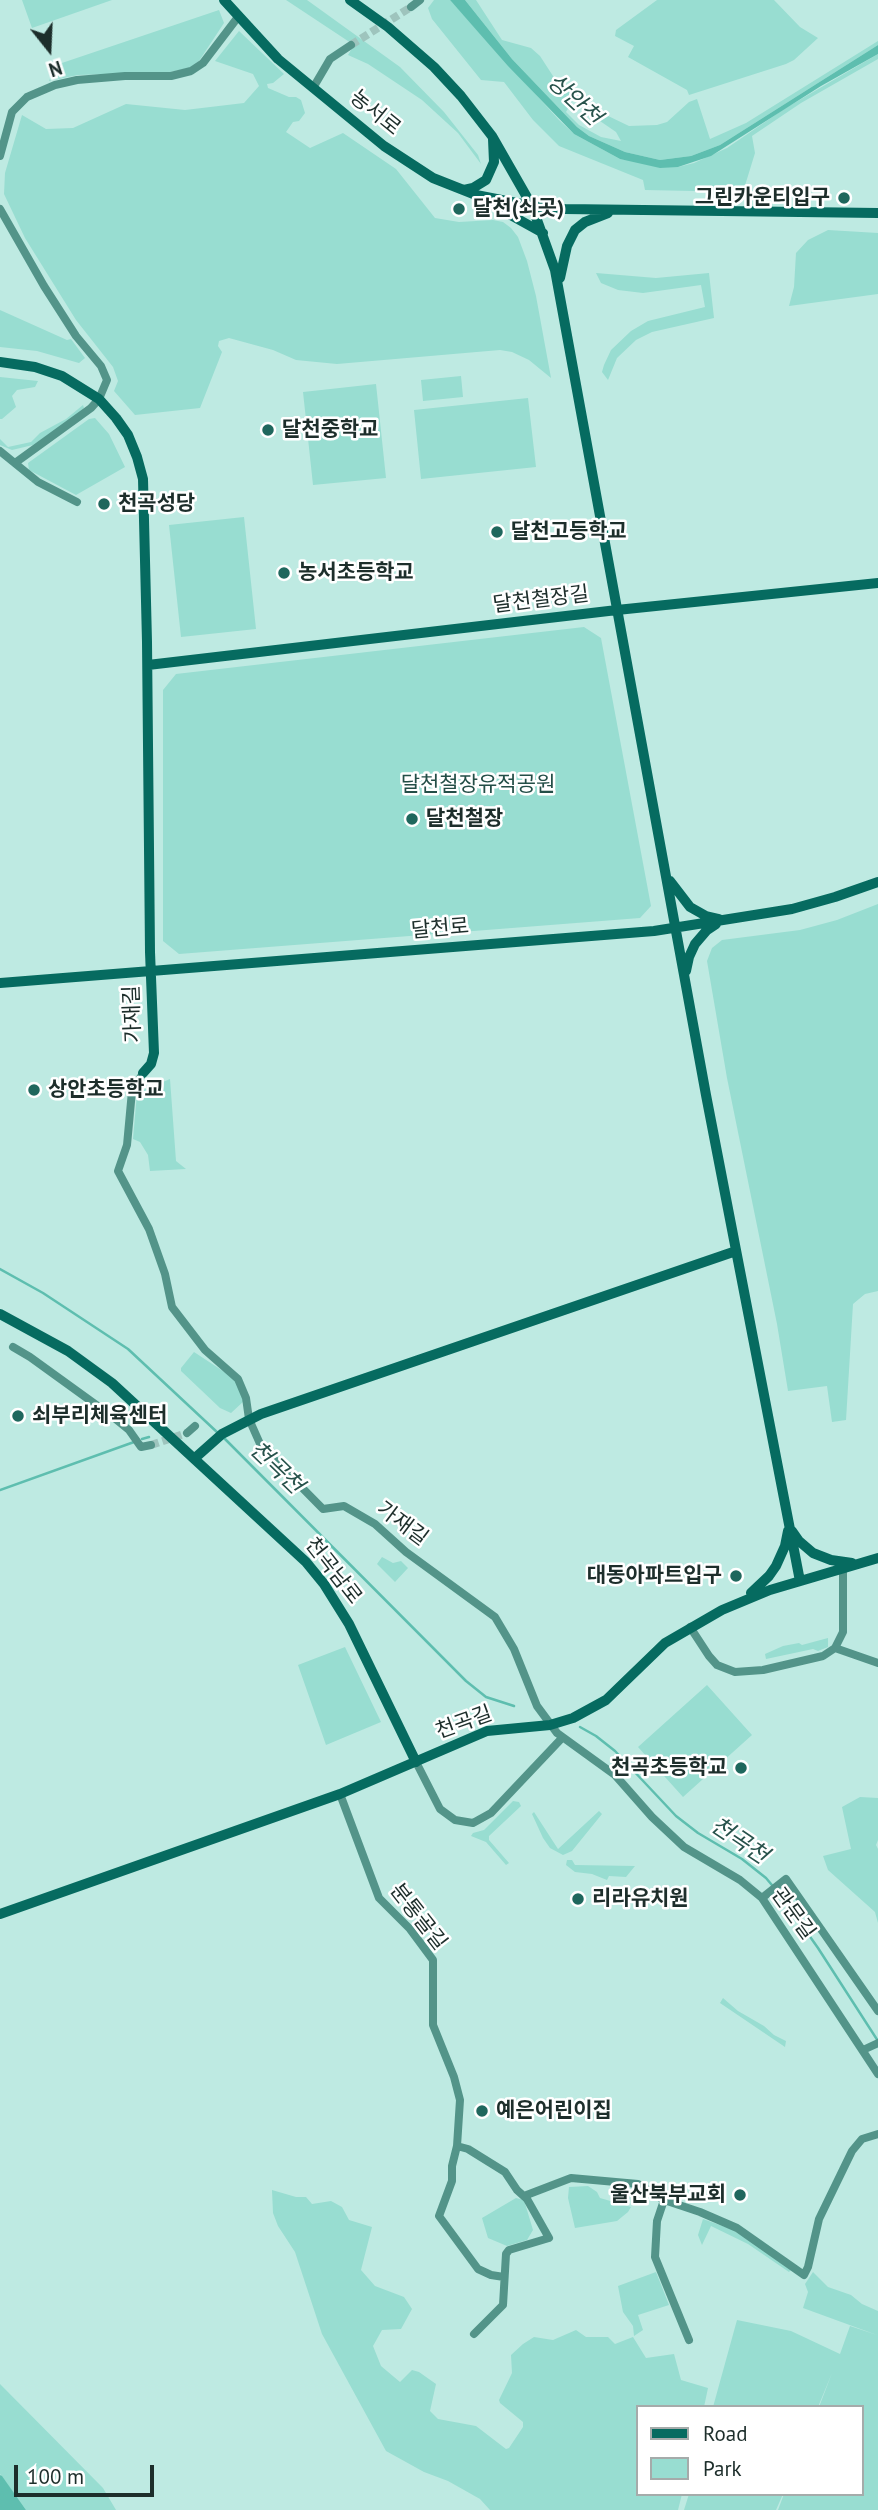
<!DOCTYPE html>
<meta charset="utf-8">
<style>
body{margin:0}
#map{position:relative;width:878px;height:2510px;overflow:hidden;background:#beeae2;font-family:"PT Sans",sans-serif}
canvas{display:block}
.legend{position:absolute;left:636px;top:2405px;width:228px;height:91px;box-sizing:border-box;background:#fff;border:2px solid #a5abaa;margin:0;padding:9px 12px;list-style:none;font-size:21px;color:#1d2e2b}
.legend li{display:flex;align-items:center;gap:14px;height:35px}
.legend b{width:35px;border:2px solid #a5abaa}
.north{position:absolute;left:14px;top:14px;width:70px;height:70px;-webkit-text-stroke:5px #fff;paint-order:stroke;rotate:162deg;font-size:19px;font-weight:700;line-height:28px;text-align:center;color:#1d2e2b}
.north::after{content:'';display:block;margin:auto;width:24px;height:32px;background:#1d2e2b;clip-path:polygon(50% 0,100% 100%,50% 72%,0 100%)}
.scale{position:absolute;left:14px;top:2465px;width:140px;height:32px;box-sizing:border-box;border:4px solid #1d2e2b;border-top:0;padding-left:9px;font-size:21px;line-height:24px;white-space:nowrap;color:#1d2e2b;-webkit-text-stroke:5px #fff;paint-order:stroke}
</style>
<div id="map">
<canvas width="878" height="2510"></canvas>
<ul class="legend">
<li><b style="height:9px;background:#066b60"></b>Road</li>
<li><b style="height:19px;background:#98ddd1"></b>Park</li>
</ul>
<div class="north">N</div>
<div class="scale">100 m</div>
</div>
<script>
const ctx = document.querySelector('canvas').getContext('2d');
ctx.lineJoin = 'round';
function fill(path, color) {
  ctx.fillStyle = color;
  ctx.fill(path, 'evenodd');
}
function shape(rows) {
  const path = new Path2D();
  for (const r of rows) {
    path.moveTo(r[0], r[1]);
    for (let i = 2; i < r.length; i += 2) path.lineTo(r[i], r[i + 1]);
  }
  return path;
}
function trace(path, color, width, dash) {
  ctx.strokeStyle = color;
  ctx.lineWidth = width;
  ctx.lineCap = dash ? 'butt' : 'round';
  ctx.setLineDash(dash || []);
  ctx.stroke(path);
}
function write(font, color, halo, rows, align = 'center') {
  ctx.font = font + ' "PT Sans","Noto Sans KR",sans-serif';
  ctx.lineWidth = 5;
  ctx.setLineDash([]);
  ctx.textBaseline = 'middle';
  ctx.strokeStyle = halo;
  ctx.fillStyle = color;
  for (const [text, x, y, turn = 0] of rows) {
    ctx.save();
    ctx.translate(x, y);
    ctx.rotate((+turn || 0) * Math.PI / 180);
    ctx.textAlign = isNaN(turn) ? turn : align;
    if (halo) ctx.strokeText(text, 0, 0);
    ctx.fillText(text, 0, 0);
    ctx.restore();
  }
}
fill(shape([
 [22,0,112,0,32,28],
 [286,0,307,0,400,67,444,112,478,155,481,164,458,133,422,100,368,64,348,55,354,45],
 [434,0,450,0,559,120,574,134,620,159,678,167,694,163,727,148,784,109,878,54,878,59,801,103,752,136,755,153,743,192,645,190,643,180,559,146,533,120,504,82,481,80,432,19,428,8],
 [465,0,476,0,502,40,531,48,540,56,553,76,575,96,566,112,579,125,601,137,621,141,616,132,600,121,604,114,629,126,657,125,667,122,689,102,697,99,710,139,746,123,878,41,878,45,720,145,691,156,660,160,625,152,589,136,577,127,512,59],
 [657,0,774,0,800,27,818,38,794,60,786,64,689,95,687,90,628,57,634,46,615,36,616,30],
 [219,10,224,23,199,61,189,68,170,72,78,75,49,81,56,65],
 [239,31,284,74,273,83,267,84,268,88,289,97,296,97,301,100,305,113,299,121,293,122,286,132,310,148,343,133,396,169,435,218,459,222,493,220,503,222,511,228,518,237,527,261,536,296,551,378,529,360,512,352,500,350,337,364,296,360,273,350,229,338,219,341,218,346,222,352,200,408,135,415,114,391,118,381,113,367,76,320,25,238,4,194,5,173,22,115,46,129,73,128,126,104,185,110,244,103,259,86,253,74,215,61],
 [828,230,878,233,878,294,789,306,794,287,796,253,808,240],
 [596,273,656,278,709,273,714,318,652,332,636,340,617,358,608,380,602,372,604,365,611,350,631,331,648,321,705,307,701,285,643,293,618,290,601,283],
 [0,310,67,340,71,339,85,358,79,363,37,351,0,347],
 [461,376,463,397,423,401,421,380],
 [0,377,38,381,35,387,17,390,12,396,16,407,2,419,0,419],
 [376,384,386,478,313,485,303,392],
 [528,398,536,467,421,479,414,410],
 [83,405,84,408,74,417,33,445,12,450,0,445,0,439,8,447,31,442,40,433,66,419],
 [95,418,109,434,125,467,76,495,29,470,28,463,89,419],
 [244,517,256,629,181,637,169,525],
 [584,627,601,638,651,906,640,918,179,954,163,941,163,690,176,674],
 [878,904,878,1291,865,1294,853,1304,846,1420,832,1422,827,1386,788,1391,777,1324,727,1078,707,961,712,948,722,940,800,930,837,920],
 [170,1079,176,1161,186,1169,150,1171,148,1155,140,1142,133,1139,137,1093],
 [194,1352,226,1373,238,1384,244,1401,231,1413,220,1408,181,1371,181,1368],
 [382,1557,393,1563,401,1561,408,1568,395,1582,377,1564],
 [828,1638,828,1647,818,1651,813,1649,766,1659,765,1654,783,1646,799,1643,802,1645],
 [345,1647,381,1722,326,1745,298,1665],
 [707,1685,752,1735,683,1797,638,1747],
 [860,1797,878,1798,878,1840,876,1845,878,1849,878,1923,875,1912,828,1870,823,1856,851,1849,842,1807],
 [513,1801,519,1802,521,1806,489,1836,489,1840,509,1863,506,1865,486,1842,471,1836,473,1833,484,1830],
 [599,1811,602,1814,572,1851,563,1855,550,1848,543,1838,532,1814,534,1812,558,1849],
 [567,1860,572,1860,575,1865,635,1866,626,1877,609,1876,607,1880,592,1874,575,1872,566,1865],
 [723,1998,738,2011,764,2026,774,2035,786,2041,785,2047,720,2003],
 [588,2186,597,2192,600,2198,631,2207,628,2212,617,2221,575,2228,568,2198,569,2187],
 [272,2190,296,2197,306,2197,312,2204,331,2201,342,2207,349,2220,372,2227,361,2270,375,2286,404,2297,412,2309,401,2329,382,2330,373,2346,381,2366,400,2382,412,2370,419,2372,436,2384,430,2411,438,2419,476,2426,506,2449,509,2448,523,2427,523,2422,500,2403,499,2400,512,2373,511,2355,523,2344,534,2337,553,2340,576,2330,586,2337,608,2337,615,2344,633,2337,646,2358,674,2354,681,2380,708,2388,704,2407,638,2407,638,2494,682,2494,678,2510,490,2510,480,2499,448,2481,424,2472,386,2451,322,2334,295,2252,278,2226,273,2213],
 [516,2198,524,2200,533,2230,527,2240,507,2246,488,2238,482,2218],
 [703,2219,731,2229,749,2240,791,2270,789,2272,748,2244,711,2226,702,2245,698,2235],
 [656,2272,669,2305,638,2315,643,2330,634,2336,633,2326,623,2312,618,2286],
 [813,2272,828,2287,851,2295,862,2304,878,2311,878,2510,778,2510,784,2494,862,2494,862,2407,819,2407,832,2373,818,2407,713,2407,737,2320,791,2331,840,2354,850,2326,877,2335,803,2308,808,2292,805,2284],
 [0,2384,103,2488,116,2510,26,2510,0,2474],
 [689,2494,783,2494,776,2510,684,2510]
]), '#98ddd1');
fill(shape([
 [450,0,465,0,512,59,577,127,589,136,625,152,660,160,691,156,720,145,878,45,878,54,821,86,711,156,678,167,660,168,620,159,574,134,508,66],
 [0,2475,2,2476,26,2510,0,2510]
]), '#5ebeaf');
trace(shape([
 [0,1269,43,1293,128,1349,218,1433],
 [223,1437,466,1681,486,1697,514,1706],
 [142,1439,149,1437],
 [0,1490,134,1442],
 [580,1727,596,1736,615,1751,676,1816,698,1833,742,1859,766,1878,782,1897,818,1948,878,2041]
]), '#5ebeaf', 2.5);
trace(shape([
 [351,45,411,7],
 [151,1445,187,1433]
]), '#9ec4bd', 8, [8, 4]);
trace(shape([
 [411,7,420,0],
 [313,88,330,59,351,45],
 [0,156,12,112,27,97,55,85,77,80,125,76,171,76,191,71,203,63,238,17],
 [0,209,44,286,76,336,101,366,107,380,99,399,91,408,15,463],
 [0,451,38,482,77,502],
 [143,1073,132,1091,127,1145,118,1171,149,1229,165,1274,172,1307,205,1350,238,1379,246,1398,249,1419,261,1446,323,1509,344,1506,375,1524,406,1552,495,1617,514,1649,537,1706,557,1733,615,1775,652,1817,684,1847,740,1880,762,1898,878,2074],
 [13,1347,30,1357,113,1417,129,1430,141,1447,151,1445],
 [187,1433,195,1426],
 [690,1627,709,1656,717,1665,735,1672,763,1670,823,1656,835,1648,843,1632,843,1568],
 [835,1648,878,1663],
 [416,1762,440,1809,455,1820,473,1823,491,1813,562,1738],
 [340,1794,379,1898,410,1929,433,1960,433,2025,454,2077,460,2100,457,2146,452,2166,452,2181,439,2216,478,2269,491,2275,504,2277],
 [762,1898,786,1879,878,2011],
 [863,2050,878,2043],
 [457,2146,468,2149,505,2172,517,2190,527,2199,549,2238,509,2250,506,2254,503,2305,474,2334],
 [524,2196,571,2178,638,2184,664,2200,700,2212,737,2228,804,2275,808,2267,819,2219,852,2151,862,2139,878,2134],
 [664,2200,657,2221,655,2257,689,2340]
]), '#539489', 8);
trace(shape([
 [224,0,278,59,384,146,433,178,476,195,532,206,565,209,878,213],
 [350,0,388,27,434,67,461,96,492,136,532,206,555,270,706,1095,800,1581],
 [464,190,473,188,486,180,494,162,493,139],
 [487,202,543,233],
 [560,278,567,246,575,230,585,222,608,213],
 [0,362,35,367,62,376,99,399,116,418,128,435,137,457,143,479,147,642,150,952,154,1053,151,1064,143,1073],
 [148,665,617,610,878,583],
 [670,881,690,907,706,916,719,919],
 [686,971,689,957,695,944,707,930,716,924],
 [0,983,654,931,792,909,835,897,878,882],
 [0,1314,68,1351,112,1383,306,1562,324,1584,349,1624,416,1762],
 [195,1458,222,1434,261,1414,736,1251],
 [792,1531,799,1541,813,1553,831,1560,852,1563],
 [751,1593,769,1576,776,1566,785,1546,788,1531],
 [0,1914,340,1794,487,1731,550,1725,573,1718,606,1700,665,1643,722,1610,770,1590,878,1558]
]), '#066b60', 10);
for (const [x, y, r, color] of [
 [844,198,7,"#1f675d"],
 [459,209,7,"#1f675d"],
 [268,430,7,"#1f675d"],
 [104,504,7,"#1f675d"],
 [497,532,7,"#1f675d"],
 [284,573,7,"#1f675d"],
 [412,819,7,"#1f675d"],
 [34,1090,7,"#1f675d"],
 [18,1416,7,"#1f675d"],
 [736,1576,7,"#1f675d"],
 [741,1768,7,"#1f675d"],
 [578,1899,7,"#1f675d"],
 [482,2111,7,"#1f675d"],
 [740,2195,7,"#1f675d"]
]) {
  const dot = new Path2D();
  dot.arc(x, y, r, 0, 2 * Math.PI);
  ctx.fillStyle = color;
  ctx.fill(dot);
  trace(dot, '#fff', 2.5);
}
write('21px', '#1d2e2b', '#fff', [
 ["농서로",375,113,39],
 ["달천철장길",541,600,-7],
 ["달천로",440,929,-5],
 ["가재길",133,1014,-92],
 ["가재길",402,1524,37],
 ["천곡남로",333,1571,52],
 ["천곡길",464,1723,-20],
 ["관문길",793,1914,54],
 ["분통골길",418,1917,52]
]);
write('bold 21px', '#1d2e2b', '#fff', [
 ["그린카운티입구",830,198,"right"],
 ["달천(쇠곳)",473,209],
 ["달천중학교",282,430],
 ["천곡성당",118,504],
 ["달천고등학교",511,532],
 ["농서초등학교",298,573],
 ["달천철장",426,819],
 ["상안초등학교",48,1090],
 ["쇠부리체육센터",32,1416],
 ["대동아파트입구",722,1576,"right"],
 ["천곡초등학교",727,1768,"right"],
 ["리라유치원",592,1899],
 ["예은어린이집",496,2111],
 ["울산북부교회",726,2195,"right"]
], 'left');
write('21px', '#234e47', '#fff', [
 ["달천철장유적공원",478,785]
]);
write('italic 23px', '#27524b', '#fff', [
 ["상안천",574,100,43],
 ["천곡천",276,1468,44],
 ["천곡천",739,1841,34]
]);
</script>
